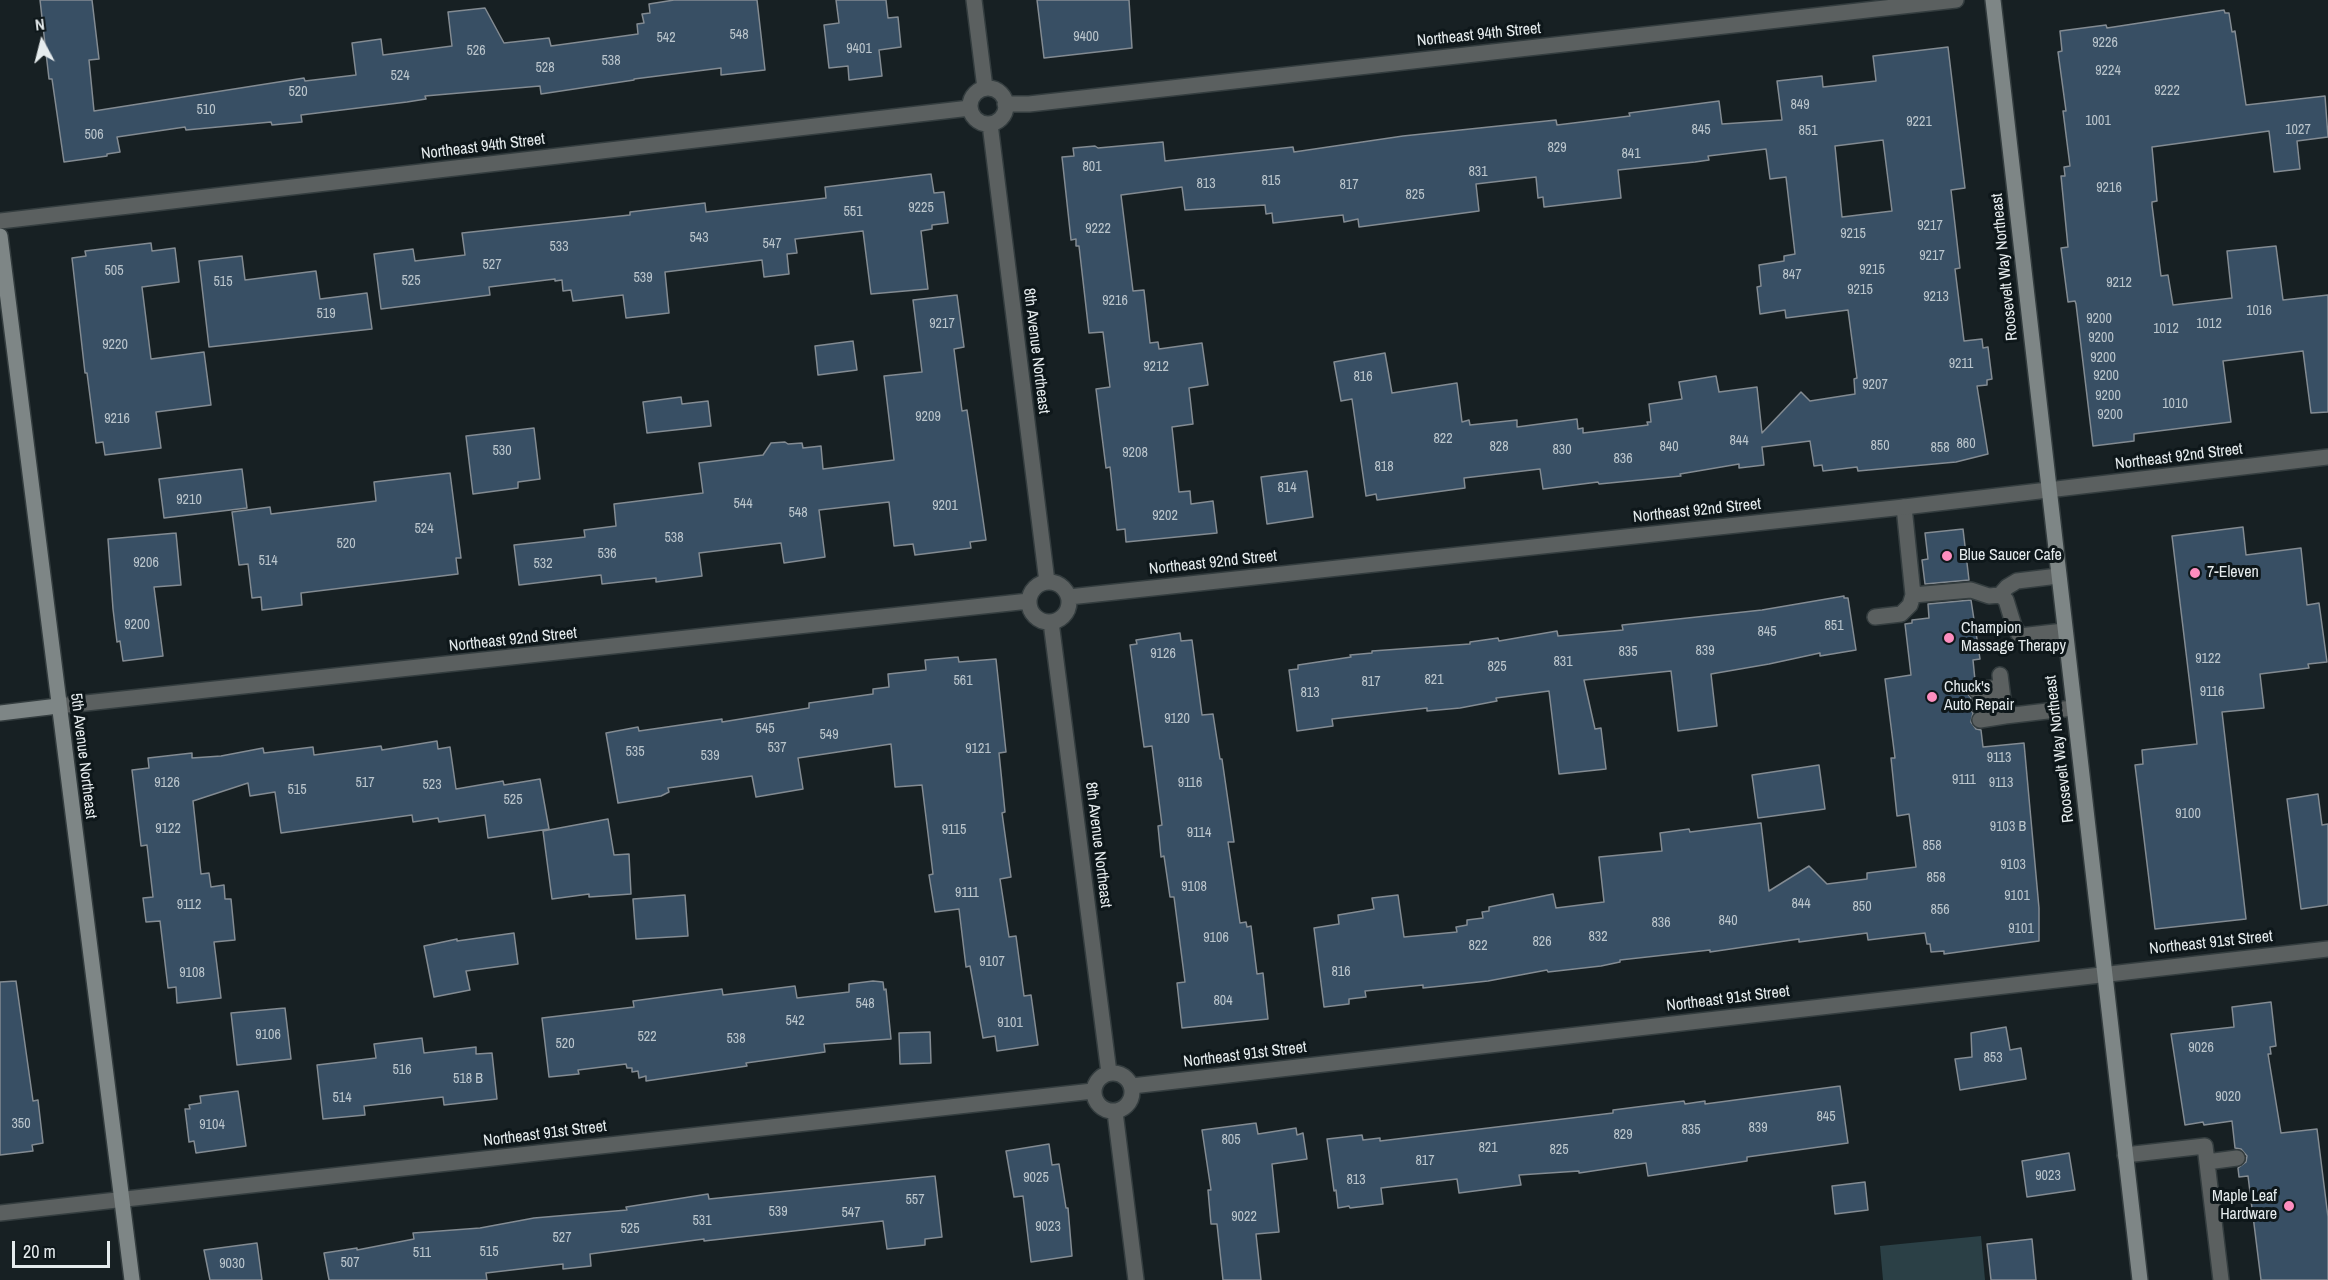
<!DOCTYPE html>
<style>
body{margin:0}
#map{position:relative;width:2328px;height:1280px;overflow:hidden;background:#172023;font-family:"Archivo Narrow",sans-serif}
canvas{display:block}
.north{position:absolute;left:12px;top:12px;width:60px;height:60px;-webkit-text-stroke:4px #0e171a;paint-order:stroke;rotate:353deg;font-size:16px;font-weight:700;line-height:24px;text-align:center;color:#e6ecee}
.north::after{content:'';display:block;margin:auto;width:21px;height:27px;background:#e6ecee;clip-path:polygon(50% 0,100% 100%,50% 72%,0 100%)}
.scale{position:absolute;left:12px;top:1241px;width:98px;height:27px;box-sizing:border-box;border:3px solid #e6ecee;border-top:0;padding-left:8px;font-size:18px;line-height:21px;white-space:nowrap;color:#e6ecee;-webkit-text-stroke:4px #0e171a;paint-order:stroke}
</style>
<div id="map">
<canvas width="2328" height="1280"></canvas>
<div class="north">N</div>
<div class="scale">20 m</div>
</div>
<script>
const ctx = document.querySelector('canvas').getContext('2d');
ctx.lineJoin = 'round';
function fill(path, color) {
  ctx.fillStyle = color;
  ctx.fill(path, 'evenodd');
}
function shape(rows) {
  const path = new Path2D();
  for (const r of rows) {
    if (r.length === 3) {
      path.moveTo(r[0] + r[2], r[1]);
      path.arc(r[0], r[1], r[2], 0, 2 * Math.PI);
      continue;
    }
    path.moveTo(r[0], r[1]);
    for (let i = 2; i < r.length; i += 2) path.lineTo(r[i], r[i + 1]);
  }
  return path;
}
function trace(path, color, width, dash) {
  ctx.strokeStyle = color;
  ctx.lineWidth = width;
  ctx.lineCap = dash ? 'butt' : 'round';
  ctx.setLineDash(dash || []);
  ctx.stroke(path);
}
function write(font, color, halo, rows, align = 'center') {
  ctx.font = font + ' "Archivo Narrow",sans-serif';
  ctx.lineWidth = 6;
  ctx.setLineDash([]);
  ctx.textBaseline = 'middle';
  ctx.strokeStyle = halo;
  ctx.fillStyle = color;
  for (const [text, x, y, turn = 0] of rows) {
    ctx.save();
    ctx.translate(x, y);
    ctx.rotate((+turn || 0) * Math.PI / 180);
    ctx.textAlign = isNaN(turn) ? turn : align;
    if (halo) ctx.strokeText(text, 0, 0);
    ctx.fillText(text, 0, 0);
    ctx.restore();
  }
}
fill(shape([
 [1981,1236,1985,1280,1883,1280,1880,1246]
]), '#2b4046');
const building = shape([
 [40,0,92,0,99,59,89,60,94,111,304,78,305,81,356,75,352,43,381,39,383,55,452,46,448,12,485,8,504,43,549,38,551,46,638,34,637,24,644,23,642,14,650,13,649,4,674,0,757,0,765,70,721,75,721,68,634,79,634,80,541,94,540,86,425,96,426,99,407,102,301,115,302,122,272,125,271,122,186,130,185,127,117,137,120,152,107,154,107,156,64,162,52,79,49,79,40,0],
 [836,0,886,0,888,18,898,17,901,47,879,50,882,76,849,80,848,66,829,68,824,25,839,23,836,0],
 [1037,0,1129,0,1132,48,1044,58,1037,0],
 [2224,10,2225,13,2229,13,2232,32,2235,31,2246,105,2325,96,2328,137,2297,141,2300,169,2274,172,2269,131,2152,147,2157,201,2152,202,2152,205,2161,276,2168,275,2173,305,2232,298,2227,251,2276,246,2283,300,2328,295,2328,412,2311,413,2303,351,2223,361,2231,422,2134,434,2134,441,2093,446,2076,304,2075,301,2068,302,2061,248,2068,247,2061,176,2065,176,2064,167,2070,166,2063,111,2066,111,2058,52,2062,51,2060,31,2106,25,2107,28,2224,10],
 [1948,47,1965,188,1951,190,1960,268,1955,269,1964,341,1982,339,1983,348,1988,347,1992,379,1987,380,1987,385,1977,386,1988,454,1956,462,1858,471,1857,467,1823,471,1822,465,1814,466,1810,441,1762,447,1764,465,1739,468,1739,464,1680,474,1681,476,1599,484,1598,482,1543,489,1540,469,1464,478,1465,488,1377,500,1376,494,1366,496,1352,399,1341,401,1334,362,1385,353,1392,393,1457,383,1462,422,1469,420,1470,425,1517,420,1517,427,1577,419,1578,429,1583,428,1583,433,1648,425,1647,422,1651,422,1649,404,1682,399,1679,382,1716,376,1719,392,1757,387,1762,433,1801,392,1810,401,1855,394,1854,379,1857,378,1848,310,1786,318,1785,310,1760,314,1757,287,1761,286,1759,265,1784,261,1784,256,1795,254,1786,177,1770,179,1766,149,1708,156,1709,160,1695,162,1618,170,1621,198,1544,207,1543,197,1538,198,1536,177,1476,184,1479,211,1359,227,1358,219,1344,222,1343,215,1273,223,1272,213,1266,214,1265,205,1185,210,1182,187,1121,195,1133,291,1144,290,1150,343,1158,342,1159,349,1202,343,1208,385,1189,388,1193,424,1172,427,1179,492,1190,491,1191,504,1213,501,1217,533,1126,542,1125,529,1117,530,1110,467,1106,468,1096,389,1110,387,1103,332,1089,333,1079,246,1076,246,1076,239,1071,240,1062,157,1074,156,1073,148,1095,146,1098,148,1163,142,1165,161,1293,147,1294,152,1403,136,1556,120,1557,125,1630,116,1629,113,1719,101,1722,124,1782,120,1777,81,1822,76,1823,87,1876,81,1873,56,1948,47],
 [1883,140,1892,211,1842,217,1835,146,1883,140],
 [931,174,934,193,944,192,948,223,932,225,932,229,921,231,928,289,871,294,863,231,795,239,797,253,787,254,789,274,764,277,762,260,665,272,669,313,626,318,623,295,573,301,571,290,563,291,562,280,555,281,555,279,489,287,490,295,381,309,374,254,413,249,415,261,465,255,462,233,630,215,630,212,705,203,706,212,826,198,825,187,931,174],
 [151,243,152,251,175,248,179,282,142,287,151,359,204,352,211,405,156,412,161,448,105,455,103,442,96,443,87,373,85,373,72,258,86,256,85,251,151,243],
 [242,256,245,280,316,271,320,299,367,293,372,329,209,347,199,261,242,256],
 [957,295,964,347,954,349,962,411,967,410,986,540,970,542,971,548,915,555,913,544,894,546,889,502,819,510,825,557,784,563,781,543,699,553,702,576,656,582,656,578,602,584,601,575,519,585,514,545,585,537,584,530,616,526,614,504,703,493,699,463,763,455,771,443,785,442,788,444,802,443,803,448,821,446,823,469,894,460,884,376,922,372,913,300,957,295],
 [853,341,857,370,818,375,815,346,853,341],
 [681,397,682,404,708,401,711,426,647,433,643,402,681,397],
 [534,428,540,479,518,482,518,488,473,494,466,436,534,428],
 [242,469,247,508,164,518,159,479,242,469],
 [1307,471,1313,517,1267,524,1261,477,1307,471],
 [450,473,461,558,456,558,458,574,301,593,302,605,262,610,261,597,252,598,248,564,239,565,232,512,270,507,271,514,376,501,374,482,450,473],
 [2243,527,2246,555,2301,548,2307,605,2319,603,2327,662,2308,664,2309,668,2260,674,2264,708,2222,712,2246,919,2155,929,2135,765,2143,764,2142,750,2197,744,2172,536,2243,527],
 [1963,529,1969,580,1925,584,1922,560,1928,559,1925,533,1963,529],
 [176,533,181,585,154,587,163,656,123,661,120,641,117,642,113,609,108,539,176,533],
 [1844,596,1844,598,1848,598,1856,650,1820,656,1820,653,1769,664,1711,674,1717,726,1678,731,1671,671,1584,680,1595,729,1601,728,1606,769,1559,774,1549,691,1496,698,1497,701,1460,708,1427,711,1427,708,1332,719,1333,726,1297,731,1289,670,1298,669,1298,665,1351,657,1350,655,1372,653,1372,651,1470,644,1470,642,1498,638,1499,641,1557,631,1558,636,1623,630,1622,625,1762,610,1844,596],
 [1971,600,1980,659,1973,660,1975,680,1967,687,1966,692,1971,698,1968,707,1973,713,1971,722,1976,729,1981,730,1983,747,2024,743,2039,908,2039,941,1944,954,1944,951,1931,952,1930,944,1927,944,1925,933,1868,940,1867,933,1799,942,1799,939,1710,952,1710,950,1620,960,1620,962,1601,966,1548,972,1547,970,1488,981,1423,988,1423,985,1365,991,1366,997,1349,999,1349,1004,1324,1007,1314,928,1339,924,1338,915,1374,909,1372,898,1398,895,1404,937,1457,932,1456,927,1467,925,1467,920,1483,918,1482,912,1489,911,1489,907,1553,894,1556,908,1604,902,1599,857,1662,851,1660,833,1689,829,1690,832,1761,823,1769,891,1809,866,1827,884,1867,879,1867,873,1916,867,1909,814,1897,816,1891,758,1895,758,1885,679,1911,675,1905,624,1912,623,1912,620,1929,618,1928,604,1971,600],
 [1180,633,1181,641,1192,640,1202,715,1213,714,1220,759,1222,759,1234,842,1228,842,1240,923,1246,922,1247,927,1251,926,1257,974,1263,973,1268,1019,1182,1028,1177,983,1185,982,1174,897,1170,897,1164,856,1161,857,1158,826,1162,825,1152,746,1144,747,1130,645,1137,644,1136,640,1180,633],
 [958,657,959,662,996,659,1006,752,999,753,1005,812,1002,813,1011,877,1000,879,1009,937,1016,936,1024,996,1031,995,1038,1045,997,1051,995,1036,983,1038,970,966,966,967,959,909,935,912,929,875,933,874,922,785,895,787,891,744,798,758,803,789,756,797,752,776,668,788,669,792,661,796,618,803,606,733,638,727,639,731,722,719,722,722,809,708,809,703,873,694,873,689,889,687,888,674,926,670,925,660,958,657],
 [437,741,438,749,450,747,456,789,503,781,504,785,540,779,549,829,488,838,485,815,439,822,438,818,413,822,412,815,281,833,275,792,250,796,248,783,193,801,201,874,209,873,211,887,224,885,225,899,231,899,235,940,214,942,221,998,177,1003,176,987,168,988,160,921,146,922,143,898,153,897,147,845,141,846,132,770,149,768,148,758,192,753,192,758,221,756,263,748,264,753,313,747,314,755,381,746,382,750,437,741],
 [1819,765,1825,809,1758,818,1752,775,1819,765],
 [2318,794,2322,825,2328,824,2328,905,2301,909,2287,799,2318,794],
 [608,819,614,855,629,854,631,894,589,897,589,894,552,899,543,831,608,819],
 [685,895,688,936,636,939,633,899,685,895],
 [514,933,518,964,466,971,470,990,434,997,424,946,457,939,457,941,514,933],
 [16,981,33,1101,38,1100,43,1143,32,1145,33,1151,0,1155,0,982,16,981],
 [873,981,883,982,884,990,886,989,891,1039,824,1044,825,1052,746,1063,747,1066,646,1081,646,1076,639,1078,638,1071,632,1072,632,1068,627,1068,626,1064,578,1070,579,1074,549,1077,542,1018,634,1007,633,1001,722,989,723,995,795,986,797,998,849,992,849,984,873,981],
 [2271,1002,2276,1046,2270,1047,2271,1054,2268,1054,2281,1133,2317,1129,2328,1217,2328,1280,2261,1280,2248,1176,2239,1177,2238,1168,2246,1162,2247,1156,2241,1149,2235,1148,2232,1121,2204,1125,2203,1122,2185,1125,2171,1034,2234,1027,2232,1007,2271,1002],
 [285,1008,291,1059,237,1065,231,1013,285,1008],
 [2006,1027,2010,1050,2021,1048,2026,1079,1960,1090,1955,1059,1972,1057,1971,1033,2006,1027],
 [930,1032,931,1063,900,1064,899,1033,930,1032],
 [422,1038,424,1053,476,1047,476,1054,492,1053,497,1099,444,1105,443,1097,364,1106,365,1115,323,1119,317,1065,376,1058,374,1044,422,1038],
 [1840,1086,1848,1143,1747,1157,1747,1161,1648,1176,1646,1163,1579,1173,1579,1171,1519,1175,1521,1185,1459,1193,1457,1179,1381,1188,1383,1204,1350,1208,1349,1206,1338,1208,1336,1190,1334,1191,1327,1139,1362,1135,1363,1140,1380,1138,1380,1141,1613,1113,1613,1110,1684,1101,1685,1104,1705,1101,1705,1104,1840,1086],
 [238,1091,246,1146,196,1153,194,1141,189,1142,185,1109,190,1109,189,1105,201,1103,200,1096,238,1091],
 [1256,1123,1258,1134,1296,1128,1297,1135,1303,1133,1307,1159,1272,1164,1279,1232,1256,1234,1261,1280,1223,1280,1217,1224,1211,1224,1208,1190,1211,1190,1202,1130,1256,1123],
 [1049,1144,1052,1165,1059,1164,1066,1208,1068,1208,1072,1256,1031,1262,1023,1196,1014,1197,1006,1151,1049,1144],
 [2069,1153,2075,1190,2027,1197,2022,1161,2069,1153],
 [935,1176,942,1237,925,1239,925,1245,887,1249,883,1221,704,1241,704,1239,590,1254,591,1266,563,1269,563,1264,486,1273,487,1280,329,1280,324,1253,357,1248,357,1250,414,1239,413,1233,480,1228,534,1218,627,1210,626,1207,708,1194,709,1199,935,1176],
 [1865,1182,1868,1210,1835,1214,1832,1186,1865,1182],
 [2032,1239,2036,1280,1991,1280,1987,1244,2032,1239],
 [257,1243,262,1280,210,1280,204,1250,257,1243]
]);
fill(building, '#384f64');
trace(building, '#838b92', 1.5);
const lane = shape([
 [1904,507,1913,595,1971,590,1989,596,2000,595,2007,587,2017,581,2058,576],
 [2000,595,2006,600,2014,626,2020,636,2064,631],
 [1875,617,1901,614,1910,605,1913,595],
 [2000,675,2005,716,2073,708],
 [1976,690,2001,687],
 [1978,705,2003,702],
 [1980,720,2005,716],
 [2125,1155,2205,1146,2221,1280],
 [2207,1162,2237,1158]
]);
const street = shape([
 [974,0,985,88],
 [988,106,18],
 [1005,104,1029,104,1956,0],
 [990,124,1047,582],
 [0,221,970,108],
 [1049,602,20],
 [1069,597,1904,507,2328,457],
 [1051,622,1109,1073],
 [58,706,1029,601],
 [1113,1092,19],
 [1132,1086,2328,949],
 [1115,1112,1136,1280],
 [0,1213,1093,1091]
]);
const secondary = shape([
 [1993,0,2140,1280],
 [0,236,132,1280],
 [0,713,58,706]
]);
trace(lane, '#343d3f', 18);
trace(street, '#343d3f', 18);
trace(secondary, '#343d3f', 18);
trace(lane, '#5b6060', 15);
trace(street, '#5b6060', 15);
trace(secondary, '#7e8686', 15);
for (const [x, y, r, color] of [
 [1947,556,6,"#fd8ebf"],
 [2195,573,6,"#fd8ebf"],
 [1949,638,6,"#fd8ebf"],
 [1932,697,6,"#fd8ebf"],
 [2289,1206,6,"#fd8ebf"]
]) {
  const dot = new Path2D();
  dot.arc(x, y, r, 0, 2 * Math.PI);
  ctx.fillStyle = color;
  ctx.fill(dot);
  trace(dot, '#0e171a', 2);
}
write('14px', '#bac5cc', null, [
 ["548",739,35],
 ["9400",1086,37],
 ["542",666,38],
 ["9226",2105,43],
 ["9401",859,49],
 ["526",476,51],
 ["538",611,61],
 ["528",545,68],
 ["9224",2108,71],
 ["524",400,76],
 ["9222",2167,91],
 ["520",298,92],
 ["849",1800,105],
 ["510",206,110],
 ["1001",2098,121],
 ["9221",1919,122],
 ["845",1701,130],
 ["1027",2298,130],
 ["851",1808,131],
 ["506",94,135],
 ["829",1557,148],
 ["841",1631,154],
 ["801",1092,167],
 ["831",1478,172],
 ["815",1271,181],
 ["813",1206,184],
 ["817",1349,185],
 ["9216",2109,188],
 ["825",1415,195],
 ["9225",921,208],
 ["551",853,212],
 ["9217",1930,226],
 ["9222",1098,229],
 ["9215",1853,234],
 ["543",699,238],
 ["547",772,244],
 ["533",559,247],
 ["9217",1932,256],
 ["527",492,265],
 ["9215",1872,270],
 ["505",114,271],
 ["847",1792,275],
 ["539",643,278],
 ["525",411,281],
 ["515",223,282],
 ["9212",2119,283],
 ["9215",1860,290],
 ["9213",1936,297],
 ["9216",1115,301],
 ["1016",2259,311],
 ["519",326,314],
 ["9200",2099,319],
 ["9217",942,324],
 ["1012",2209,324],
 ["1012",2166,329],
 ["9200",2101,338],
 ["9220",115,345],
 ["9200",2103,358],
 ["9211",1961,364],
 ["9212",1156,367],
 ["9200",2106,376],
 ["816",1363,377],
 ["9207",1875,385],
 ["9200",2108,396],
 ["1010",2175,404],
 ["9200",2110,415],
 ["9209",928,417],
 ["9216",117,419],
 ["822",1443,439],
 ["844",1739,441],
 ["860",1966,444],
 ["850",1880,446],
 ["828",1499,447],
 ["840",1669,447],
 ["858",1940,448],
 ["830",1562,450],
 ["530",502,451],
 ["9208",1135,453],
 ["836",1623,459],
 ["818",1384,467],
 ["814",1287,488],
 ["9210",189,500],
 ["544",743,504],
 ["9201",945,506],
 ["548",798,513],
 ["9202",1165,516],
 ["524",424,529],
 ["538",674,538],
 ["520",346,544],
 ["536",607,554],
 ["514",268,561],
 ["9206",146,563],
 ["532",543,564],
 ["9200",137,625],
 ["851",1834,626],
 ["845",1767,632],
 ["839",1705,651],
 ["835",1628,652],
 ["9126",1163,654],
 ["9122",2208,659],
 ["831",1563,662],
 ["825",1497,667],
 ["821",1434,680],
 ["561",963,681],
 ["817",1371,682],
 ["9116",2212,692],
 ["813",1310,693],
 ["9120",1177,719],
 ["545",765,729],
 ["549",829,735],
 ["537",777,748],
 ["9121",978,749],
 ["535",635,752],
 ["539",710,756],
 ["9113",1999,758],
 ["9111",1964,780],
 ["9126",167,783],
 ["517",365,783],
 ["9116",1190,783],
 ["9113",2001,783],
 ["523",432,785],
 ["515",297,790],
 ["525",513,800],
 ["9100",2188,814],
 ["9103 B",2008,827],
 ["9122",168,829],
 ["9115",954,830],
 ["9114",1199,833],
 ["858",1932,846],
 ["9103",2013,865],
 ["858",1936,878],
 ["9108",1194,887],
 ["9111",967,893],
 ["9101",2017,896],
 ["844",1801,904],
 ["9112",189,905],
 ["850",1862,907],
 ["856",1940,910],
 ["840",1728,921],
 ["836",1661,923],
 ["9101",2021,929],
 ["832",1598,937],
 ["9106",1216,938],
 ["826",1542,942],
 ["822",1478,946],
 ["9107",992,962],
 ["816",1341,972],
 ["9108",192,973],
 ["804",1223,1001],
 ["548",865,1004],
 ["542",795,1021],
 ["9101",1010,1023],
 ["9106",268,1035],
 ["522",647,1037],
 ["538",736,1039],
 ["520",565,1044],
 ["9026",2201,1048],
 ["853",1993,1058],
 ["516",402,1070],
 ["518 B",468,1079],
 ["9020",2228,1097],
 ["514",342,1098],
 ["845",1826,1117],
 ["350",21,1124],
 ["9104",212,1125],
 ["839",1758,1128],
 ["835",1691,1130],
 ["829",1623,1135],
 ["805",1231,1140],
 ["821",1488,1148],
 ["825",1559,1150],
 ["817",1425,1161],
 ["9023",2048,1176],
 ["9025",1036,1178],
 ["813",1356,1180],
 ["557",915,1200],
 ["539",778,1212],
 ["547",851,1213],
 ["9022",1244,1217],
 ["531",702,1221],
 ["9023",1048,1227],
 ["525",630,1229],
 ["527",562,1238],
 ["515",489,1252],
 ["511",422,1253],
 ["507",350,1263],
 ["9030",232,1264]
]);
write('16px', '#e6ecee', '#0e171a', [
 ["Northeast 94th Street",1479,35,-6],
 ["Northeast 94th Street",483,147,-7],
 ["Roosevelt Way Northeast",2005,267,-96],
 ["8th Avenue Northeast",1036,351,83],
 ["Northeast 92nd Street",2179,457,-7],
 ["Northeast 92nd Street",1697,511,-6],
 ["Northeast 92nd Street",1213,563,-6],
 ["Northeast 92nd Street",513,640,-6],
 ["Roosevelt Way Northeast",2060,749,-97],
 ["5th Avenue Northeast",83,756,83],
 ["8th Avenue Northeast",1098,845,83],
 ["Northeast 91st Street",2211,943,-6],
 ["Northeast 91st Street",1728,999,-7],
 ["Northeast 91st Street",1245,1055,-7],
 ["Northeast 91st Street",545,1134,-7]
]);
write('16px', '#e6ecee', '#0e171a', [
 ["Blue Saucer Cafe",1959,556],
 ["7-Eleven",2207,573],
 ["Champion",1961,629],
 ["Massage Therapy",1961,647],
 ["Chuck's",1944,688],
 ["Auto Repair",1944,706],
 ["Maple Leaf",2277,1197,"right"],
 ["Hardware",2277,1215,"right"]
], 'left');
</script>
